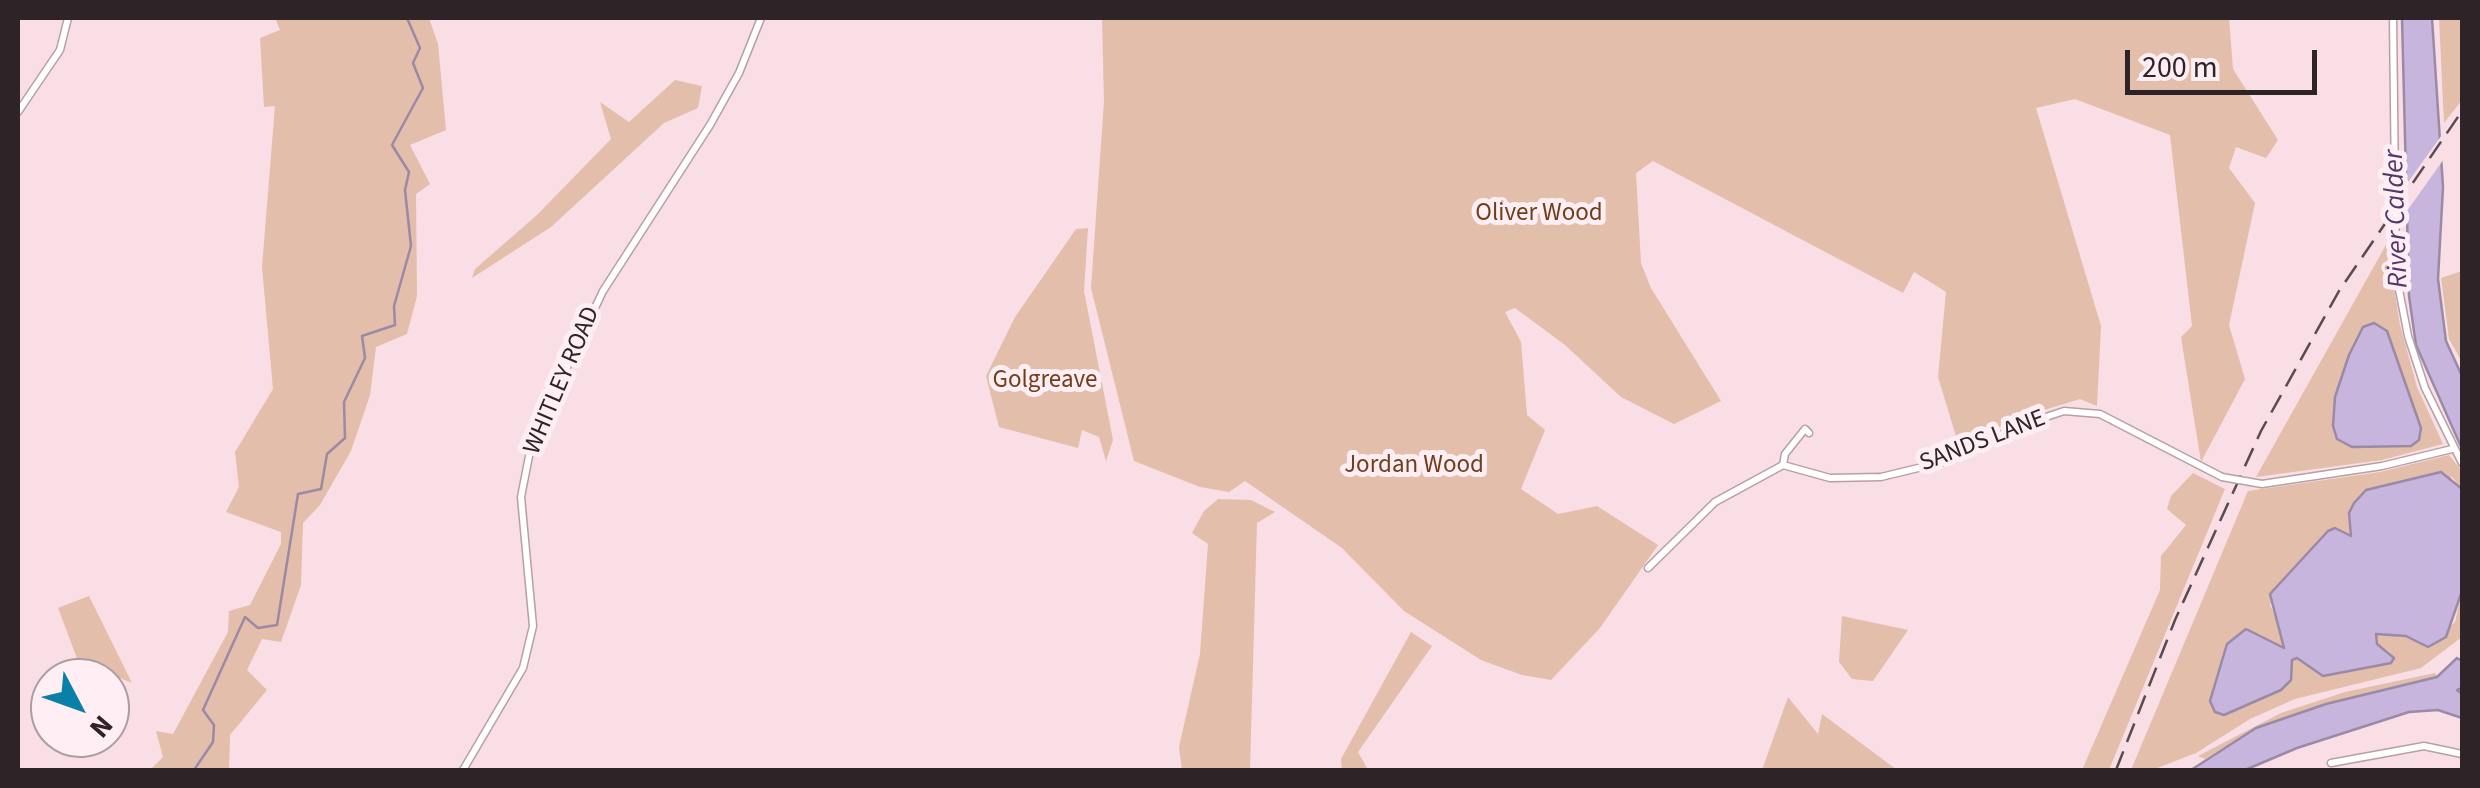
<!DOCTYPE html>
<style>
body{margin:0}
#map{position:relative;width:2480px;height:788px;overflow:hidden;background:#f9dee6;font-family:"Source Sans 3",sans-serif}
canvas{display:block}
.frame{position:absolute;inset:0;border:20px solid #2e2427;pointer-events:none}
.north{position:absolute;left:30px;top:658px;width:100px;height:100px;box-sizing:border-box;background:#ffeef3;border:2px solid #ab9da1;border-radius:50%;rotate:131deg;font-size:28px;font-weight:700;line-height:40px;text-align:center;color:#2e2427}
.north::after{content:'';display:block;margin:auto;width:35px;height:45px;background:#0980a7;clip-path:polygon(50% 0,100% 100%,50% 72%,0 100%)}
.scale{position:absolute;left:2125px;top:50px;width:192px;height:45px;box-sizing:border-box;border:5px solid #2e2427;border-top:0;padding-left:12px;font-size:30px;line-height:35px;white-space:nowrap;color:#2e2427;-webkit-text-stroke:8px #ffeef3;paint-order:stroke}
</style>
<div id="map">
<canvas width="2480" height="788"></canvas>
<div class="frame"></div>
<div class="north">N</div>
<div class="scale">200 m</div>
</div>
<script>
const ctx = document.querySelector('canvas').getContext('2d');
ctx.lineJoin = 'round';
function fill(path, color) {
  ctx.fillStyle = color;
  ctx.fill(path, 'evenodd');
}
function shape(rows) {
  const path = new Path2D();
  for (const r of rows) {
    path.moveTo(r[0], r[1]);
    for (let i = 2; i < r.length; i += 2) path.lineTo(r[i], r[i + 1]);
  }
  return path;
}
function trace(path, color, width, dash) {
  ctx.strokeStyle = color;
  ctx.lineWidth = width;
  ctx.lineCap = dash ? 'butt' : 'round';
  ctx.setLineDash(dash || []);
  ctx.stroke(path);
}
function write(font, color, halo, rows, align = 'center') {
  ctx.font = font + ' "Source Sans 3",sans-serif';
  ctx.lineWidth = 10;
  ctx.setLineDash([]);
  ctx.textBaseline = 'middle';
  ctx.strokeStyle = halo;
  ctx.fillStyle = color;
  for (const [text, x, y, turn = 0] of rows) {
    ctx.save();
    ctx.translate(x, y);
    ctx.rotate((+turn || 0) * Math.PI / 180);
    ctx.textAlign = isNaN(turn) ? turn : align;
    if (halo) ctx.strokeText(text, 0, 0);
    ctx.fillText(text, 0, 0);
    ctx.restore();
  }
}
fill(shape([
 [275,18,429,18,438,44,446,130,410,145,430,184,416,194,417,296,407,334,376,347,370,395,351,451,320,505,303,523,301,585,281,642,262,639,247,670,267,690,230,735,229,770,150,770,163,757,156,731,173,734,228,632,229,611,250,605,281,544,281,532,226,512,239,487,235,452,273,389,262,267,275,106,264,107,260,38,280,30],
 [1102,18,2229,18,2233,69,2278,140,2266,158,2236,147,2229,168,2255,203,2229,325,2245,379,2201,462,2181,337,2192,326,2170,135,2075,99,2036,108,2101,326,2097,406,2080,399,2015,419,1959,446,1938,377,1946,292,1914,272,1903,293,1653,161,1636,173,1641,263,1651,288,1721,401,1674,424,1621,397,1565,345,1515,308,1505,312,1521,342,1527,415,1545,430,1521,489,1558,514,1597,506,1658,545,1600,628,1551,680,1522,675,1481,660,1404,611,1342,548,1245,481,1229,492,1200,487,1134,461,1091,288,1104,101],
 [2439,18,2462,18,2462,100,2444,123],
 [675,80,702,86,698,108,664,123,551,227,472,278,475,269,537,215,611,139,600,102,629,122],
 [1088,228,1084,291,1113,440,1106,461,1099,437,1082,430,1078,448,999,427,986,376,1015,317,1076,229],
 [2387,243,2400,325,2417,387,2443,444,2382,460,2256,477],
 [2387,332,2422,434,2337,439,2333,426,2335,397],
 [2462,271,2462,362,2449,339,2441,278],
 [2449,455,2462,471,2462,489,2452,477,2352,538,2270,604,2287,645,2277,647,2259,634,2227,644,2210,701,2291,680,2292,660,2297,657,2315,671,2391,653,2377,644,2376,634,2406,636,2428,647,2455,622,2462,591,2462,637,2421,668,2295,699,2250,719,2196,753,2152,770,2131,770,2248,491,2380,472],
 [2193,473,2225,489,2109,770,2082,770,2160,590,2161,556,2186,525,2167,509,2171,496],
 [1218,499,1251,500,1275,512,1257,523,1250,770,1182,770,1179,747,1200,654,1208,544,1192,533,1204,511],
 [89,596,132,683,78,661,58,608],
 [1842,616,1908,630,1873,681,1852,679,1839,662],
 [1411,632,1432,646,1358,752,1368,770,1342,770,1341,759],
 [2435,673,2438,677,2326,704,2256,728,2205,759,2198,756,2281,713,2345,692],
 [1788,697,1818,734,1822,714,1897,770,1762,770]
]), '#e2beab');
const water = shape([
 [2402,18,2432,18,2443,187,2438,279,2446,341,2462,376,2462,449,2416,345,2409,296,2402,18],
 [2374,323,2387,331,2421,428,2419,440,2411,446,2352,447,2337,439,2333,426,2335,397,2349,355,2363,327,2374,323],
 [2441,472,2462,489,2462,591,2446,637,2428,647,2406,636,2376,634,2377,644,2394,658,2391,663,2323,676,2297,658,2292,660,2291,680,2281,690,2224,715,2215,712,2210,701,2227,644,2246,629,2284,648,2270,594,2328,531,2335,528,2351,536,2349,513,2354,503,2366,490,2441,472],
 [2457,658,2462,661,2462,688,2457,690,2462,694,2462,718,2438,710,2409,712,2297,748,2245,770,2191,770,2256,728,2326,704,2437,677,2457,658]
]);
fill(water, '#c8b5dd');
trace(water, '#9a8aa6', 2.5);
fill(shape([
 [2444,132,2446,156,2402,218,2403,189]
]), '#f9dee6');
trace(shape([
 [194,770,213,742,214,725,203,710,245,617,258,628,277,625,298,494,321,489,327,454,345,438,344,402,365,358,362,336,395,325,394,306,411,246,405,190,409,172,392,145,423,88,413,63,420,48,407,18]
]), '#9a8aa6', 2.5);
const minor = shape([
 [2393,18,2396,274,2408,336,2425,388,2462,463],
 [18,112,60,50,68,18],
 [1783,465,1785,454,1805,429,1809,433],
 [2262,484,2382,466,2452,449],
 [1648,568,1715,502,1783,465,1830,478,1881,477,1947,461,2019,426,2064,411,2100,414,2222,477],
 [2331,763,2424,746,2462,754],
 [463,770,523,668,533,626,521,497,532,441,603,291,710,125,739,73,761,18]
]);
trace(minor, '#b89fa6', 9);
trace(minor, '#fff', 6);
trace(shape([
 [2116,770,2175,620,2261,431,2339,291,2462,111]
]), '#594b4f', 2.5, [20, 10]);
const minorBridge = shape([
 [2222,477,2262,484]
]);
trace(minorBridge, '#b89fa6', 9, []);
trace(minorBridge, '#fff', 6);
write('25px', '#733d1b', '#ffeef3', [
 ["Oliver Wood",1539,215],
 ["Golgreave",1045,382],
 ["Jordan Wood",1414,467]
]);
write('25px', '#2e2427', '#ffeef3', [
 ["WHITLEY ROAD",563,381,-67],
 ["SANDS LANE",1983,442,-21]
]);
write('italic 28px', '#52376b', '#ffeef3', [
 ["River Calder",2398,219,-92]
]);
</script>
